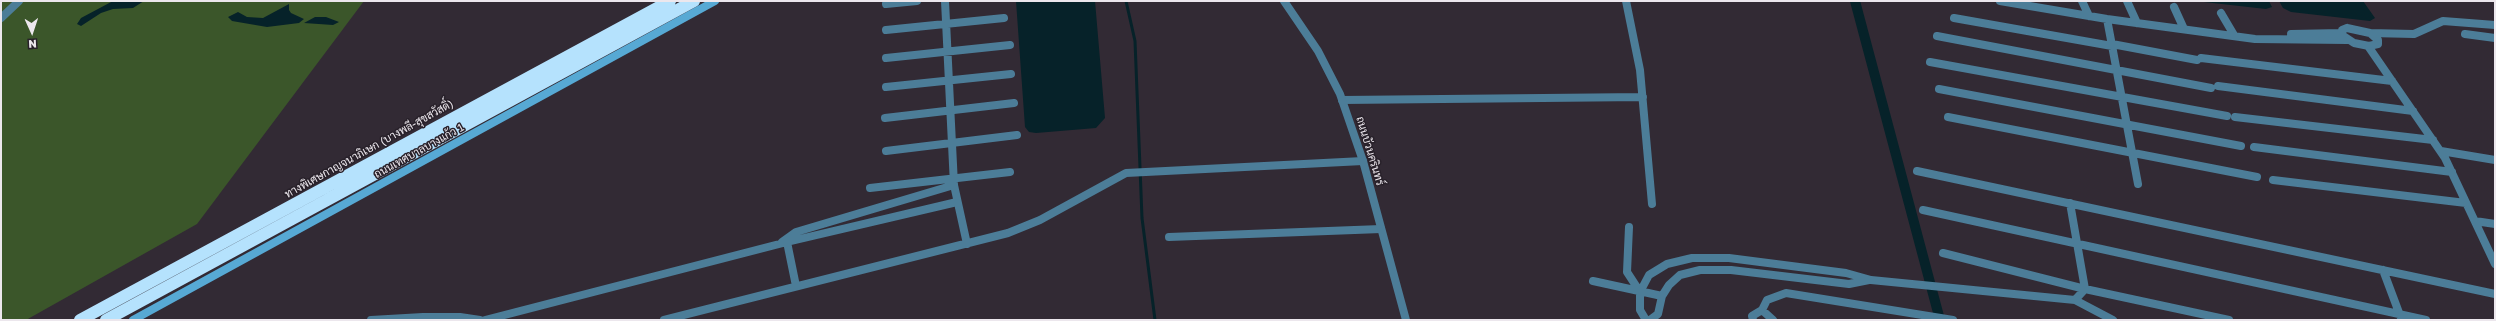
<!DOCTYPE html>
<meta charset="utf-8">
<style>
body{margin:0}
#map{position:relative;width:2496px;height:321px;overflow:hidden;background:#322a34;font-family:"Golos Text",sans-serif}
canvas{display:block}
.frame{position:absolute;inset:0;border:2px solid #ece7ed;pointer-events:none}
.north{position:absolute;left:12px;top:12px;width:40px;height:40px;-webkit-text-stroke:3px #28212a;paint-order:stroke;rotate:177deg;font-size:11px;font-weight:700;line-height:16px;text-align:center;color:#ece7ed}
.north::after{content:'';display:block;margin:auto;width:14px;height:18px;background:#ece7ed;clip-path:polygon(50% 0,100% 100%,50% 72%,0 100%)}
</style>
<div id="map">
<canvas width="2496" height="321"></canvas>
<div class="frame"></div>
<div class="north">N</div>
</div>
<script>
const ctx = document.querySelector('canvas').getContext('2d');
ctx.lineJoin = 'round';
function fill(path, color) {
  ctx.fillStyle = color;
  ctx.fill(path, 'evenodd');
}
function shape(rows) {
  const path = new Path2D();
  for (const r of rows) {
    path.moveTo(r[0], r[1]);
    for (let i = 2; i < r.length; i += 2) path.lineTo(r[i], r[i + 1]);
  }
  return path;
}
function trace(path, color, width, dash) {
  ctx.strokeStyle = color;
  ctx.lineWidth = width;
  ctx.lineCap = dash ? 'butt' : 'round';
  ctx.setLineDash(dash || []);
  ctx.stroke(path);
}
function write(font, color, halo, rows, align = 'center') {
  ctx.font = font + ' "Golos Text",Sarabun,sans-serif';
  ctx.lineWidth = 3;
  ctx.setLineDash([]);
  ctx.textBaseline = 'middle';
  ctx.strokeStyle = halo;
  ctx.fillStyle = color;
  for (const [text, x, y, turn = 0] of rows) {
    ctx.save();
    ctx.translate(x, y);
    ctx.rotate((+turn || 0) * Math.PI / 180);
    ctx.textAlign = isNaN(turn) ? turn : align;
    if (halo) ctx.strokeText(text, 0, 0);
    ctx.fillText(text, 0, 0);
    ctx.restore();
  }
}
fill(shape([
 [1,1,364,1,197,224,26,320,1,320]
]), '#3b562a');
fill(shape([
 [113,1,144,1,133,8,113,9,101,13,81,26,77,24,81,18],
 [1016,1,1095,1,1105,118,1096,128,1036,133,1029,132,1025,127],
 [2195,1,2269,1,2272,7,2266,9],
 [2279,1,2363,1,2375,18,2370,21,2291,12,2283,8],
 [289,4,289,10,291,13,304,19,299,23,267,27,232,21,228,17,238,12,247,17,263,18],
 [315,17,326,17,339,22,333,25,304,23]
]), '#062229');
trace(shape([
 [1126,1,1135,41,1142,218,1155,320]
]), '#062229', 3);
trace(shape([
 [1855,1,1940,320]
]), '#062229', 10);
trace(shape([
 [945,1,954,185,967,244],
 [1626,1,1640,70,1652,204],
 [2000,1,2107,19,2255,39,2347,40],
 [2082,1,2089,16],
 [2127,1,2137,23],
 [886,4,917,1],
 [2174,7,2184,29],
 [2221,13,2234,35],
 [1,18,19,1],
 [1954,18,2112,46],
 [2107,19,2138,184],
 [2347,28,2370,33,2378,40,2378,44,2369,46,2354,43,2342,35,2342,30,2347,28],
 [886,30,1004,18],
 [2370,33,2414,34,2443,21,2495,25],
 [2291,34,2341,33],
 [2465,34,2495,38],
 [1937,36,2211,88],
 [2112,44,2197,60],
 [2368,46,2445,158,2495,264],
 [886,58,1010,45],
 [2201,58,2392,81],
 [1930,62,2227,116],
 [2218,86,2413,111],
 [886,87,1011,74],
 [1939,89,2241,146],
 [1342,100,1643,97],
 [1948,117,2257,177],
 [2235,117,2433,140],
 [885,118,1014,103],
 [2254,147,2452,172],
 [886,151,1017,135],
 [2441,151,2495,160],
 [1917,171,2495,294],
 [2273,180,2466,203],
 [870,188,1010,172],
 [1923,210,2426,320],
 [2475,221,2495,224],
 [1629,227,1627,272,1640,292],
 [1169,237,1381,229],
 [782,242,796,232,954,185],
 [787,242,796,286],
 [1943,253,2085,289,2229,320],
 [2383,270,2401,318],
 [1593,281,1662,296],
 [2075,300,2113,320],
 [1762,310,1773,320],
 [371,320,423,317,460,317,480,320],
 [485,320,787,242,957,202],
 [664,320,1008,233,1040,220,1126,173,1363,161],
 [1646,320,1640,310,1640,292,1649,275,1667,264,1692,258,1729,258,1846,273,1871,280,2075,300,2085,289,2070,203],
 [1650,320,1658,314,1662,296,1669,285,1680,275,1700,270,1731,270,1849,284,1869,280],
 [1753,320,1752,316,1762,310,1767,300,1786,293,1953,320]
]), '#4c7d98', 8);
trace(shape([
 [1284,1,1318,51,1340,94,1363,161,1406,320]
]), '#4c7d98', 8);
trace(shape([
 [133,320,715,1]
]), '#57a9d4', 8);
trace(shape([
 [80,320,670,1],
 [106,320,694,1]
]), '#b5e2fd', 12);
write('11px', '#ece7ed', '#28212a', [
 ["ทางพิเศษกาญจนาภิเษก (บางพลี-สุขสวัสดิ์)",369,149,-29],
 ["ถนนเทศบาลบางแก้ว 1",419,151,-29],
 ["ถนนบัวนครินทร์",1370,151,73]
]);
</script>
